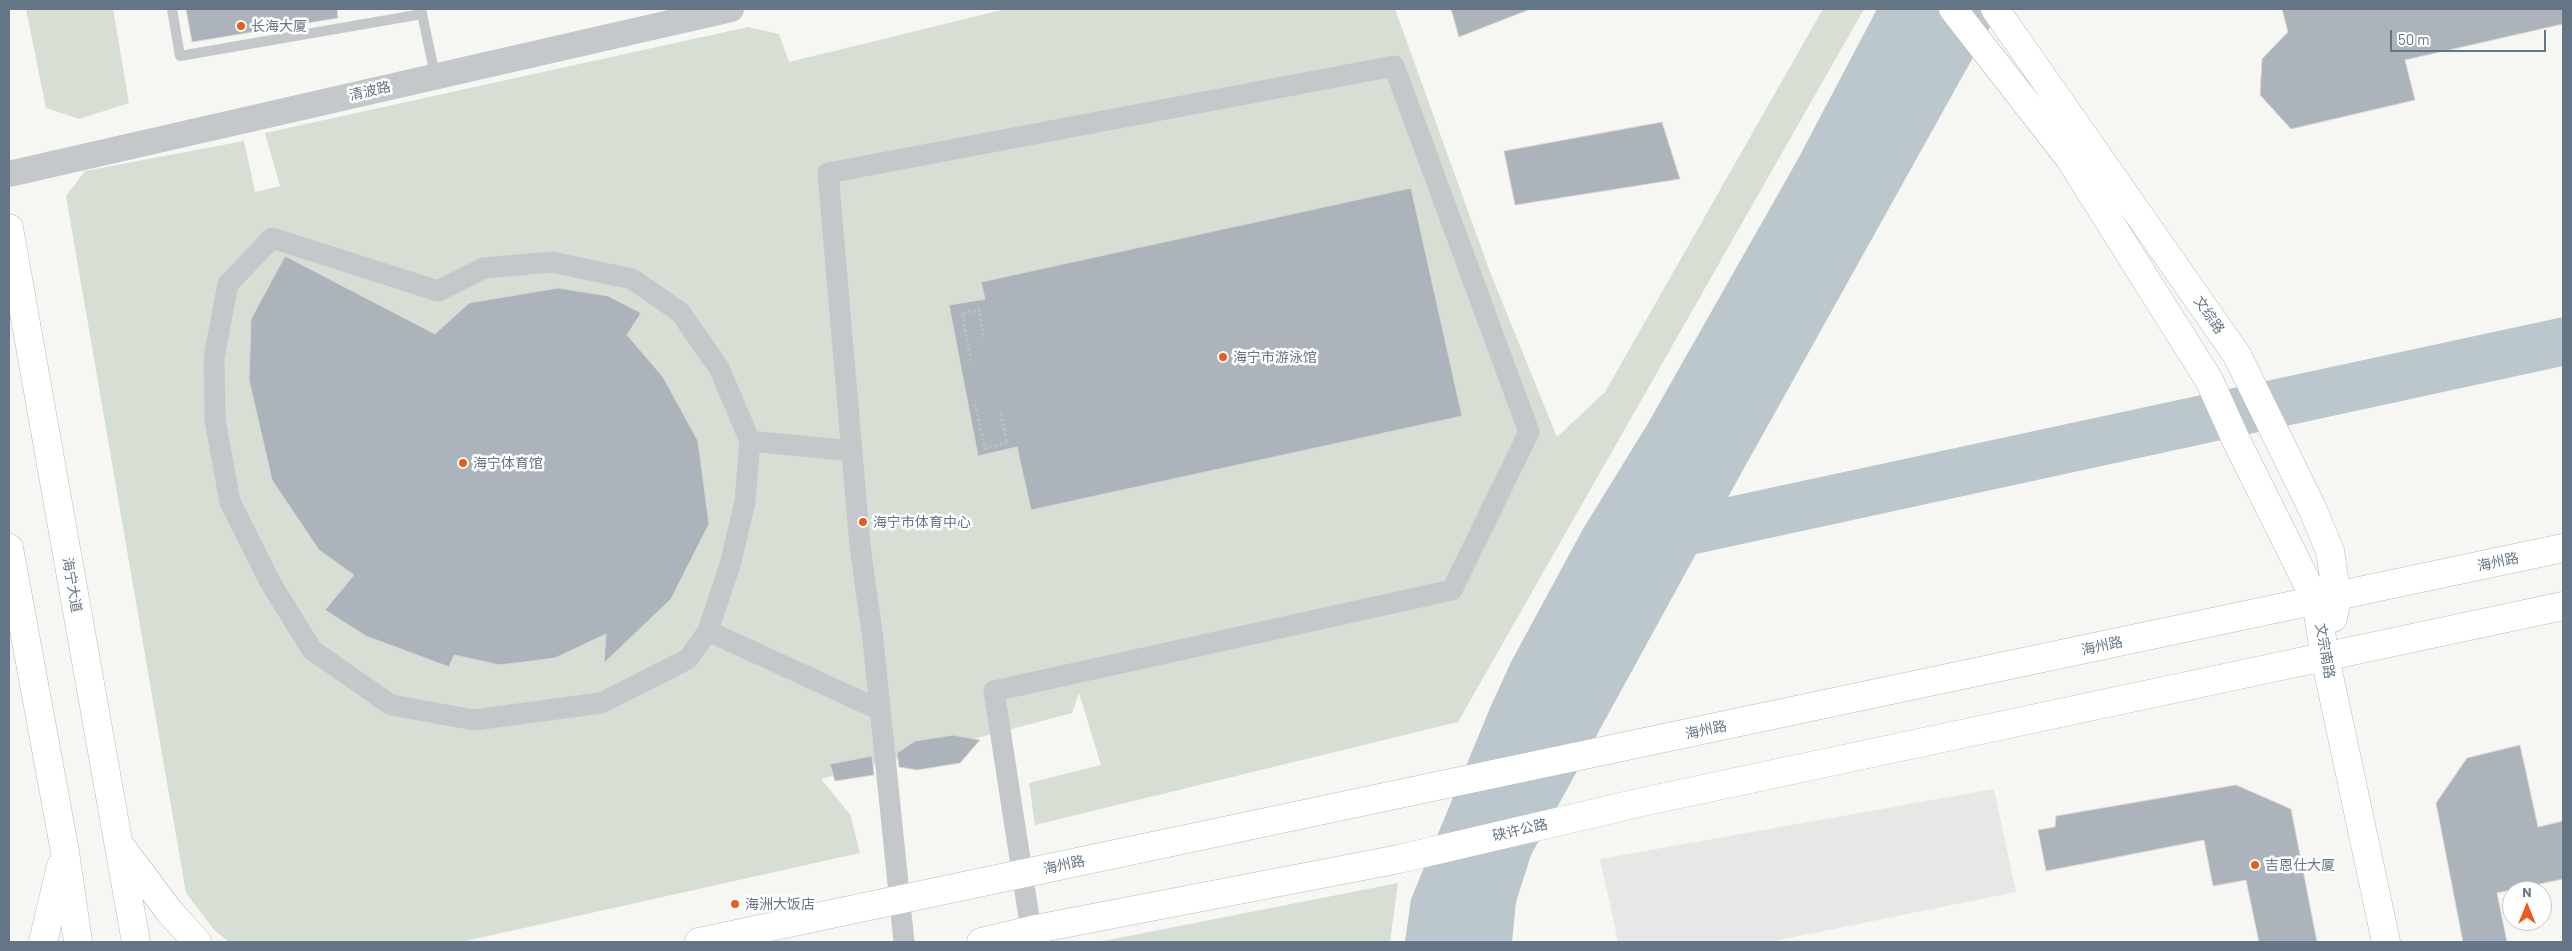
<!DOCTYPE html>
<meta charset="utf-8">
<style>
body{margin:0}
#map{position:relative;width:2572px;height:951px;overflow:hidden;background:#f6f7f3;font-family:Barlow,sans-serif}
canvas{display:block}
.frame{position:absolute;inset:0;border:10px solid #647586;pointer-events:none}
.north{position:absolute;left:2502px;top:881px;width:50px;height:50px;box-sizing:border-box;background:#fff;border:1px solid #c1c8cf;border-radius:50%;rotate:0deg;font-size:14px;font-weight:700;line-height:20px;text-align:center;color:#647586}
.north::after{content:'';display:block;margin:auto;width:18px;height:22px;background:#ec5b1e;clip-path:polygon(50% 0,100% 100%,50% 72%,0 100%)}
.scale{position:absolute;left:2390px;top:30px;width:156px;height:22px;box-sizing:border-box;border:2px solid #647586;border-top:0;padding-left:6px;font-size:15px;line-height:18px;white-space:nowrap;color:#647586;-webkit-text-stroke:4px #fff;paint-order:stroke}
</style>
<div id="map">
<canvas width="2572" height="951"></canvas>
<div class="frame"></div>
<div class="north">N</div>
<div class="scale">50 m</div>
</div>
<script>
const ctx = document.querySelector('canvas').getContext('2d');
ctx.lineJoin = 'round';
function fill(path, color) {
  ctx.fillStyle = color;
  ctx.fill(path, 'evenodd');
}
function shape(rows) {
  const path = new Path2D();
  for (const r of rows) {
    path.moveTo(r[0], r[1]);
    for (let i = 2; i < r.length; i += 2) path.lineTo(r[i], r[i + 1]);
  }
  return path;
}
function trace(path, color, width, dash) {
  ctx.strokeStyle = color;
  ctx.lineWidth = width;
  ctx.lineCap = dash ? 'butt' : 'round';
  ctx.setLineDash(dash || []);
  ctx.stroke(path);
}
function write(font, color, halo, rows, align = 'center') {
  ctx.font = font + ' Barlow,"Noto Sans SC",sans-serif';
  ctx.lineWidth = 5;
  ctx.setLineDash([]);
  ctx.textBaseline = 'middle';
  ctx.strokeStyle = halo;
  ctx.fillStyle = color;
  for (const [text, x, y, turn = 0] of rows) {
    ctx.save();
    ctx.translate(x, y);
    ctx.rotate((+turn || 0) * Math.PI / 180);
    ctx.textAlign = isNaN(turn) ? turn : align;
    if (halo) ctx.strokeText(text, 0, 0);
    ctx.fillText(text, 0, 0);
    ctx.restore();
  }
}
fill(shape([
 [1994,789,2016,892,1769,942,1618,942,1600,859]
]), '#e7e8e6');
fill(shape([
 [26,9,113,9,129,103,79,119,46,108],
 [1006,9,1395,9,1490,272,1557,437,1605,392,1823,9,1864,9,1458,722,1035,825,1029,783,1101,765,1079,693,1072,713,821,779,850,814,860,853,461,942,229,942,215,931,186,893,66,196,85,171,244,141,255,192,280,186,265,133,748,27,779,34,789,62],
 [1398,883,1390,942,1098,942]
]), '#d7ded4');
fill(shape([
 [1877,9,2000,9,1728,497,2563,317,2563,366,1696,554,1531,855,1516,902,1512,942,1405,942,1411,899,1490,708,1511,662,1583,529,1647,425,1798,159]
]), '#bbc7cc');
const building = shape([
 [186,9,337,9,338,18,192,42,186,9],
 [1451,9,1528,9,1528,10,1459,37,1451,9],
 [2282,9,2563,9,2563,24,2405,60,2415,100,2291,129,2260,95,2262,59,2288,32,2282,9],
 [1662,122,1680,179,1515,205,1504,151,1662,122],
 [1411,188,1462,416,1031,510,1017,447,978,456,949,305,985,299,981,282,1411,188],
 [285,256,435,334,469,303,558,288,608,296,641,313,627,335,663,377,698,441,709,524,671,599,604,663,606,634,555,658,500,665,454,655,449,667,366,636,325,610,354,575,319,550,272,480,249,380,251,319,285,256],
 [953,735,980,740,960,763,917,770,899,767,897,753,915,741,953,735],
 [2520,745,2538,827,2563,821,2563,879,2497,893,2507,942,2463,942,2436,803,2467,758,2520,745],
 [872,756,874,775,835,781,830,764,872,756],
 [2236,785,2291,809,2317,942,2259,942,2246,880,2213,886,2204,840,2046,871,2038,830,2055,827,2056,816,2236,785]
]);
fill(building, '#acb3ba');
trace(building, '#d8d8d6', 1);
const secondary = shape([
 [1953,9,2070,159,2209,380,2237,442,2316,601,2325,657,2386,942],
 [1995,9,2237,355,2312,508,2330,551,2337,597,2333,618]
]);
const primary = shape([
 [699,942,2563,548],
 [981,942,1031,930,1399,859,1642,802,2563,606]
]);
const trunk = shape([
 [9,228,136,942],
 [9,548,65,852,78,942],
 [122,848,169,911,197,942],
 [43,942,61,866]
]);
trace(secondary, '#b6bbc0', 29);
trace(primary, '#b7bbbf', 29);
trace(trunk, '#b6babd', 29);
trace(shape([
 [971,361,962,313,979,310,984,340],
 [975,404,985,448,1007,443,1000,411]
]), '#bdc0c2', 3, [2.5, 2.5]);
trace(shape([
 [172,9,180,56,422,14],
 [421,9,435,75]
]), '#c4c8cb', 10);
trace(shape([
 [852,451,750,441,719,368,680,312,632,279,552,262,484,268,438,291,272,238,228,284,214,358,215,420,230,502,270,582,312,650,391,705,474,720,601,703,688,659,708,631,880,710],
 [708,631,730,565,745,502,750,441],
 [904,942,873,640,860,546,828,173,1394,66,1529,432,1452,590,994,691,1031,930]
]), '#c4c8cb', 21);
trace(shape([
 [9,174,731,9]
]), '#c4c8cb', 26);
trace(secondary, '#fff', 28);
trace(primary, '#fff', 28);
trace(trunk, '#fff', 28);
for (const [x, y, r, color] of [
 [241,26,5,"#ec5b1e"],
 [1223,357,5,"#ec5b1e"],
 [463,463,5,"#ec5b1e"],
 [863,522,5,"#ec5b1e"],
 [2255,865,5,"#ec5b1e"],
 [735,904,5,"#ec5b1e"]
]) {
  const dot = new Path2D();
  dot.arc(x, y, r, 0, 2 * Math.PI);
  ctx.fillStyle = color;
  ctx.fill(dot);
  trace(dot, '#fff', 2);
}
write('14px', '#647586', '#fff', [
 ["长海大厦",251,26],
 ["海宁市游泳馆",1233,357],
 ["海宁体育馆",473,463],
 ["海宁市体育中心",873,522],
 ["吉恩仕大厦",2265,865],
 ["海洲大饭店",745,904]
], 'left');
write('14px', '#647586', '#fff', [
 ["清波路",370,91,-13],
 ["文综路",2209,315,55],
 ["海州路",2498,562,-12],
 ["海宁大道",72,585,80],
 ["海州路",2102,646,-12],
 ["文宗南路",2325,651,80],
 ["海州路",1706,730,-12],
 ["硖许公路",1520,830,-13],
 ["海州路",1064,865,-12]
]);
</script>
